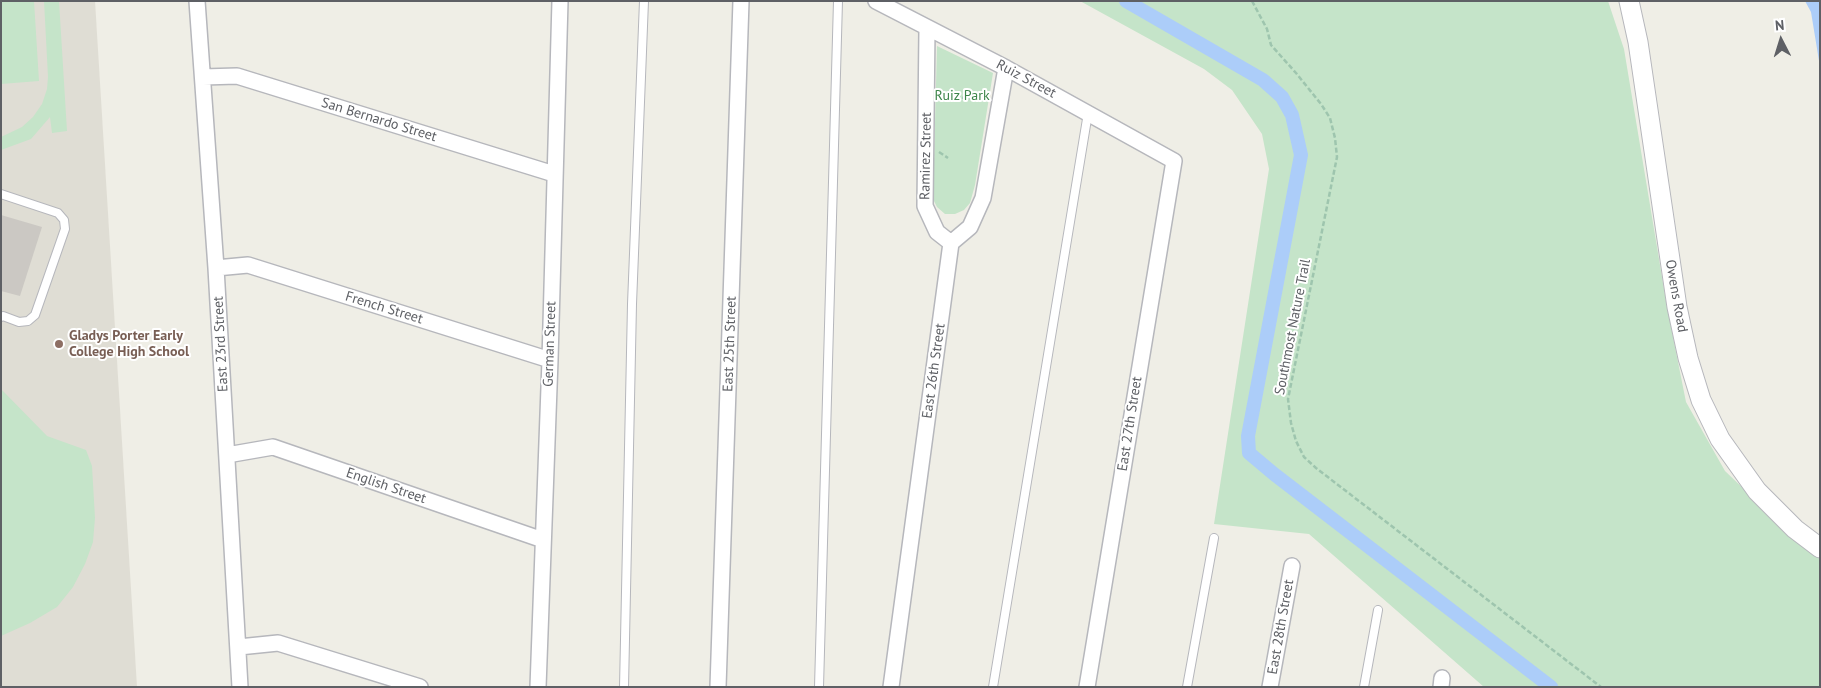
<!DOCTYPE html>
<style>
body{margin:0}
#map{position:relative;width:1821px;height:688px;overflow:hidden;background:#efeee6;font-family:"PT Sans",sans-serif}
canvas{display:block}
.frame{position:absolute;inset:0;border:2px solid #5e6065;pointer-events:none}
.north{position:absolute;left:1756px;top:15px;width:50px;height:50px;-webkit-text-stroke:4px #fff;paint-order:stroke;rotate:355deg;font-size:14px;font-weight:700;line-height:20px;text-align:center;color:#5e6065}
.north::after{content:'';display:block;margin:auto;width:18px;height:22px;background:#5e6065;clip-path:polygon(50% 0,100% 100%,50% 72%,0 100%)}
</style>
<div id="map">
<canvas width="1821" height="688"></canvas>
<div class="frame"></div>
<div class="north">N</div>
</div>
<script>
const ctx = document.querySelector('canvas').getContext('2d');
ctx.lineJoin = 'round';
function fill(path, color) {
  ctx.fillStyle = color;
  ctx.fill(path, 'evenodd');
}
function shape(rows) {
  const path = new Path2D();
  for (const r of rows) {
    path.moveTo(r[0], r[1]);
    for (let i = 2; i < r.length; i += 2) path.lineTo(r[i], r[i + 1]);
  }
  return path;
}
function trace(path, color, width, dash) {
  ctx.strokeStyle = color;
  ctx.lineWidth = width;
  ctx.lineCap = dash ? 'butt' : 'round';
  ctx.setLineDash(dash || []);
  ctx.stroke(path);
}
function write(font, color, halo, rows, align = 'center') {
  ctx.font = font + ' "PT Sans",sans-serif';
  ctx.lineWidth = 4;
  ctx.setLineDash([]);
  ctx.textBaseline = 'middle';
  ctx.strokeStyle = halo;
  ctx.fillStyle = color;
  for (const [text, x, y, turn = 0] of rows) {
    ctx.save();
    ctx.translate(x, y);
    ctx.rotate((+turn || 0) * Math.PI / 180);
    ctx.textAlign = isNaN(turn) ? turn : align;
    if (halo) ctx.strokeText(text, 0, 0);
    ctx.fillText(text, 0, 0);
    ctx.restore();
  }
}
fill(shape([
 [1,1,95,1,137,687,1,687]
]), '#dfddd4');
fill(shape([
 [1,1,34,1,39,81,1,84],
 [44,1,59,1,67,131,52,133,50,117,31,139,1,150,1,137,22,127,33,117,42,104,47,89,48,77],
 [1080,1,1608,1,1624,49,1667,307,1686,402,1725,471,1789,532,1820,556,1820,687,1484,687,1309,534,1214,524,1269,169,1262,134,1232,90,1204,69],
 [937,46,993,73,975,185,970,203,964,210,955,214,945,214,937,207,933,199],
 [1,389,47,436,86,450,92,466,95,518,93,542,85,564,73,587,57,607,30,623,1,636]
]), '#c5e4c9');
fill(shape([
 [1805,1,1820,1,1820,67,1811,12]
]), '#accdf9');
trace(shape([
 [1126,1,1263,80,1282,97,1292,115,1301,155,1248,436,1249,453,1274,474,1551,687]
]), '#accdf9', 14);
fill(shape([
 [1,215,42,227,20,296,1,291]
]), '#cbc8c3');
const service = shape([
 [1,194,58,213,64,220,65,229,35,315,28,321,19,322,3,316,1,317],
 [624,687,632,304,644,1],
 [819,687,838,1],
 [993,687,1088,113],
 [1187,687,1214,538],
 [1364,687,1378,610]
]);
const minor = shape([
 [197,1,216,268,240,687],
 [876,1,1006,68,1174,161,1087,687],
 [927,29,925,206,937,232,951,243],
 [203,77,237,76,554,174],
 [216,268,248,265,550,360],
 [227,455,273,447,543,540],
 [239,647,278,643,420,687],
 [538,687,550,360,560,1],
 [718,687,741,1],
 [891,687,951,243,970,227,983,198,1006,68],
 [1270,687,1292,566],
 [1441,687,1442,678]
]);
const tertiary = shape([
 [1629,1,1638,42,1677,307,1688,358,1701,400,1720,439,1757,491,1795,529,1820,548]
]);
trace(service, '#b6b7bc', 10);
trace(minor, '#b6b7bc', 18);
trace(tertiary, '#b6b7bc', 21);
trace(shape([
 [1252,1,1267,29,1271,45,1296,73,1321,104,1330,118,1335,138,1337,157,1288,399,1291,423,1296,441,1304,457,1316,468,1601,687],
 [940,98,944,96,977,99],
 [939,152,948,158]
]), '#9ec5ae', 2.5, [5, 2.5]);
trace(service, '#fff', 8);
trace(minor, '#fff', 15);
trace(tertiary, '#fff', 19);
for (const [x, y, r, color] of [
 [59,344,5,"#8d6e63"]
]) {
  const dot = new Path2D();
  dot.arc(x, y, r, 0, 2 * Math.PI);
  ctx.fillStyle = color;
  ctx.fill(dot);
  trace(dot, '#fff', 2);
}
write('14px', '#5e6065', '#fff', [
 ["Ruiz Street",1026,79,28],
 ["San Bernardo Street",379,120,17],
 ["Ramirez Street",926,156,-89],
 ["Owens Road",1676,296,80],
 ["French Street",384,308,17],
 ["Southmost Nature Trail",1293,327,-79],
 ["East 23rd Street",221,344,-93],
 ["German Street",550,344,-88],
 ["East 25th Street",730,344,-88],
 ["East 26th Street",934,371,-82],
 ["East 27th Street",1130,424,-81],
 ["English Street",386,486,19],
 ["East 28th Street",1281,627,-80]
]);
write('14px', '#3d854a', '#fff', [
 ["Ruiz Park",962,96]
]);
write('bold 14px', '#785e54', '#fff', [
 ["Gladys Porter Early",69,336],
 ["College High School",69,352]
], 'left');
</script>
